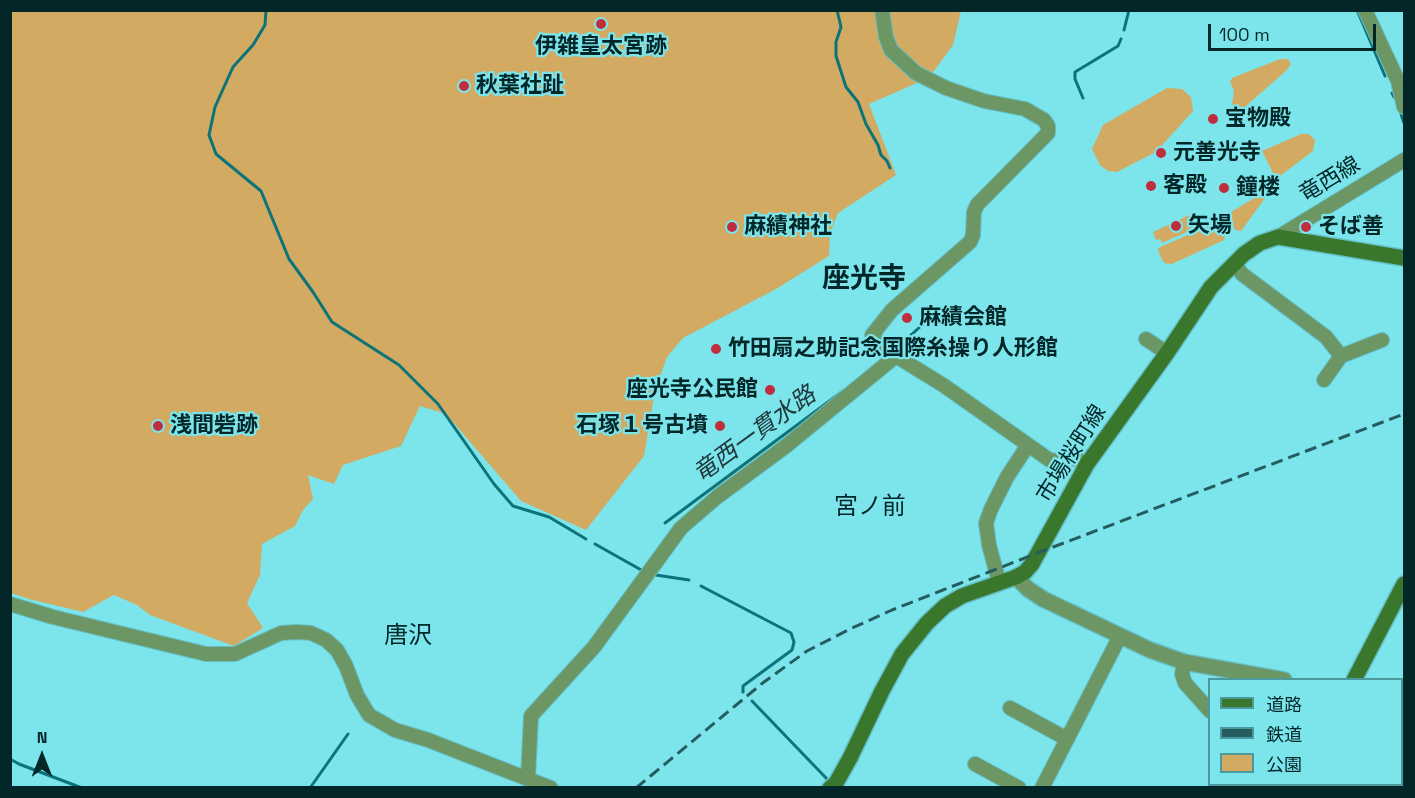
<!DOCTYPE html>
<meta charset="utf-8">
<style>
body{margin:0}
#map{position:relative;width:1415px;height:798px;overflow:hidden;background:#7ce5eb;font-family:"Space Grotesk","Noto Sans JP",sans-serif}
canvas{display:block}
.frame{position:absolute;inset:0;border:12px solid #032628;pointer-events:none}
.legend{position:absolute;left:1208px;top:678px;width:195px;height:108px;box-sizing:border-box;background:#7ce5eb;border:2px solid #4c999d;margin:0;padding:8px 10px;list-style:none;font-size:18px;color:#032628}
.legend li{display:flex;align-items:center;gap:12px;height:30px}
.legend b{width:30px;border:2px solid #4c999d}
.north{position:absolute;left:12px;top:726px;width:60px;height:60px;-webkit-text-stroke:4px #7ce5eb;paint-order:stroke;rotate:0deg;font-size:16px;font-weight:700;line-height:24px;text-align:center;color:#032628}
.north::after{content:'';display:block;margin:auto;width:21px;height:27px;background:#032628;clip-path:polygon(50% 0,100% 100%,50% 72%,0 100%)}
.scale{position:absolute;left:1208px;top:24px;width:168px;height:27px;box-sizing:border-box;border:3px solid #032628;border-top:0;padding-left:8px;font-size:18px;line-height:21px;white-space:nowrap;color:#032628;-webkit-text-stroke:4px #7ce5eb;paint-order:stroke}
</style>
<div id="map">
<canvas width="1415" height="798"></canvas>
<div class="frame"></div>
<ul class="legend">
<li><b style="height:8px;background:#39772c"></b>道路</li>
<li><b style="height:8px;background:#255c5f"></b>鉄道</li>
<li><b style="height:16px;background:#d3aa61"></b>公園</li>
</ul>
<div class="north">N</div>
<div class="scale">100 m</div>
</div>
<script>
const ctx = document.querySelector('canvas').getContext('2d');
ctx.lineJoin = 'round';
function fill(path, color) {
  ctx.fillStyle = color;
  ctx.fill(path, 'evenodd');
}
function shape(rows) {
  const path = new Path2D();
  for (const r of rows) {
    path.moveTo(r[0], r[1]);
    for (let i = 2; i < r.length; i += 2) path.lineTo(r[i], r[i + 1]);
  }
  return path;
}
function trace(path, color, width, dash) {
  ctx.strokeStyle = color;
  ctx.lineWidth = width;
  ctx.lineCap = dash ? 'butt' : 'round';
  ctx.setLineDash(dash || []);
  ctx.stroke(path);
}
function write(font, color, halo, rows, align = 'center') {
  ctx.font = font + ' "Space Grotesk","Noto Sans JP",sans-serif';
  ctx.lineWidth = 4.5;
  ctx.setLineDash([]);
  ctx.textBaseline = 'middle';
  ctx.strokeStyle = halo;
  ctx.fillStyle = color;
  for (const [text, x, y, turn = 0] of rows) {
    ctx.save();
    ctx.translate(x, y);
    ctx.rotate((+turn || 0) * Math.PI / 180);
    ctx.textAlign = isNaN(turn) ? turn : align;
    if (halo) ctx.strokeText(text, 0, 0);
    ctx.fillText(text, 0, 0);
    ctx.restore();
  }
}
fill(shape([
 [10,11,961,11,953,45,934,71,919,82,869,104,896,175,838,213,830,234,829,256,776,289,683,338,667,357,655,390,644,456,586,530,521,501,446,414,420,406,401,446,343,465,334,484,308,475,313,499,303,510,295,526,262,544,260,575,247,603,263,628,234,646,150,615,137,605,114,595,83,612,29,599,11,593],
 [1280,59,1288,59,1291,64,1287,70,1239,112,1235,114,1231,112,1234,90,1230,82,1232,78],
 [1167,88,1182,89,1191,97,1193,111,1156,152,1117,172,1108,171,1100,165,1092,149,1103,125],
 [1301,134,1309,134,1315,140,1313,151,1276,179,1262,151],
 [1261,194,1265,198,1263,201,1241,231,1235,230,1229,216,1231,212],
 [1196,212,1199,221,1197,222,1200,224,1198,227,1162,243,1160,239,1156,240,1153,232],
 [1213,224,1220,225,1225,236,1224,240,1172,264,1164,263,1159,253,1158,248]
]), '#d3aa61');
trace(shape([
 [266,10,265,25,253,45,233,67,215,107,209,135,216,154,261,191,289,259,313,292,332,322,399,365,438,404,494,484,513,506,549,517,586,539],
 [837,10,841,27,836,42,836,56,846,87,858,102,866,124,878,145,881,155,887,161,890,168],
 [1357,10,1385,76],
 [1124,30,1129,10],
 [1392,93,1394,97],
 [1083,98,1075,79,1075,72,1118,46,1121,39],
 [1401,114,1404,123],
 [900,345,932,316],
 [665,523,843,391],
 [595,544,643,571],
 [656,575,689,580],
 [701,586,791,633,794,642,792,650,743,686,743,692],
 [752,701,827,779],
 [10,759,19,764,82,788],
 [310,788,348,734]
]), '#0c7479', 3);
const minor = shape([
 [882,10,886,37,891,50,916,73,946,88,984,101,1025,109,1044,120,1048,126,1048,133,977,205,974,212,973,235,970,242,892,310,872,335,896,356,943,385,1051,461,1074,458,1087,464],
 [1365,10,1398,81,1404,107],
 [1278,237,1404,160],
 [1234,264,1242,274,1326,337,1341,356],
 [1146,339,1167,353],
 [1324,380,1341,356,1382,340],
 [999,582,989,545,986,523,991,509,1007,477,1028,445],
 [10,604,53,617,206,654,235,654,281,633,298,632,311,633,326,640,337,650,346,666,357,695,369,715,395,730,428,740,551,788],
 [1184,662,1182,674,1185,683,1210,711],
 [1402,693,1404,694],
 [1010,708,1067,739],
 [975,764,1019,788],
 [528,777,531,716,594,647,681,528,717,497,786,446,896,356],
 [1275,784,1277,788],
 [1042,788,1120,636]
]);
const tertiary = shape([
 [1016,577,1028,589,1043,599,1150,650,1184,662,1284,680],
 [1295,788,1297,784]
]);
const secondary = shape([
 [1354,680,1404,584],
 [1402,769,1404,772],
 [830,788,836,783,850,758,882,691,902,654,927,623,945,606,962,596,1016,577,1025,572,1032,564,1087,464,1167,353,1211,287,1244,254,1260,243,1278,237,1404,258]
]);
trace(minor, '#64bfc4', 16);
trace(tertiary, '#64bfc4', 18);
trace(secondary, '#64bfc4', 18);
trace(minor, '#6d9665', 14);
trace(tertiary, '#6d9665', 15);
trace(secondary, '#39772c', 15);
trace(shape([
 [636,788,764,682,807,651,850,629,892,610,1040,552,1404,414]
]), '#255c5f', 3, [12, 6]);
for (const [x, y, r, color] of [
 [601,24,6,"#bf2e3e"],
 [464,86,6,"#bf2e3e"],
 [1213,119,6,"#bf2e3e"],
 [1161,153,6,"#bf2e3e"],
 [1151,186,6,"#bf2e3e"],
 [1224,188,6,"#bf2e3e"],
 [1176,226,6,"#bf2e3e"],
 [732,227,6,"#bf2e3e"],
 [1306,227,6,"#bf2e3e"],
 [907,318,6,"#bf2e3e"],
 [716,349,6,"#bf2e3e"],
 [770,390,6,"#bf2e3e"],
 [158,426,6,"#bf2e3e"],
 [720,426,6,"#bf2e3e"]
]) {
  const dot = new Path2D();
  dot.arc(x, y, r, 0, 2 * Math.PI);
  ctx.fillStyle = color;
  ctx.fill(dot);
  trace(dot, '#7ce5eb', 2);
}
write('bold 22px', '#032628', '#7ce5eb', [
 ["伊雑皇太宮跡",601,47,"center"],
 ["秋葉社趾",476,86],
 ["宝物殿",1225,119],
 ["元善光寺",1173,153],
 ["客殿",1163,186],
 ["鐘楼",1236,188],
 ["矢場",1188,226],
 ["麻績神社",744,227],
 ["そば善",1318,227],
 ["麻績会館",919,318],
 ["竹田扇之助記念国際糸操り人形館",728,349],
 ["座光寺公民館",758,390,"right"],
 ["浅間砦跡",170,426],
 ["石塚１号古墳",708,426,"right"]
], 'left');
write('22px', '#032628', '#7ce5eb', [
 ["竜西線",1330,180,-31],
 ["市場桜町線",1072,454,-58]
]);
write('italic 24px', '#20393b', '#7ce5eb', [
 ["竜西一貫水路",755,435,-36]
]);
write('24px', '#032628', '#7ce5eb', [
 ["宮ノ前",870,507],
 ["唐沢",408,636]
]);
write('bold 28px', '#032628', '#7ce5eb', [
 ["座光寺",864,279]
]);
</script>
